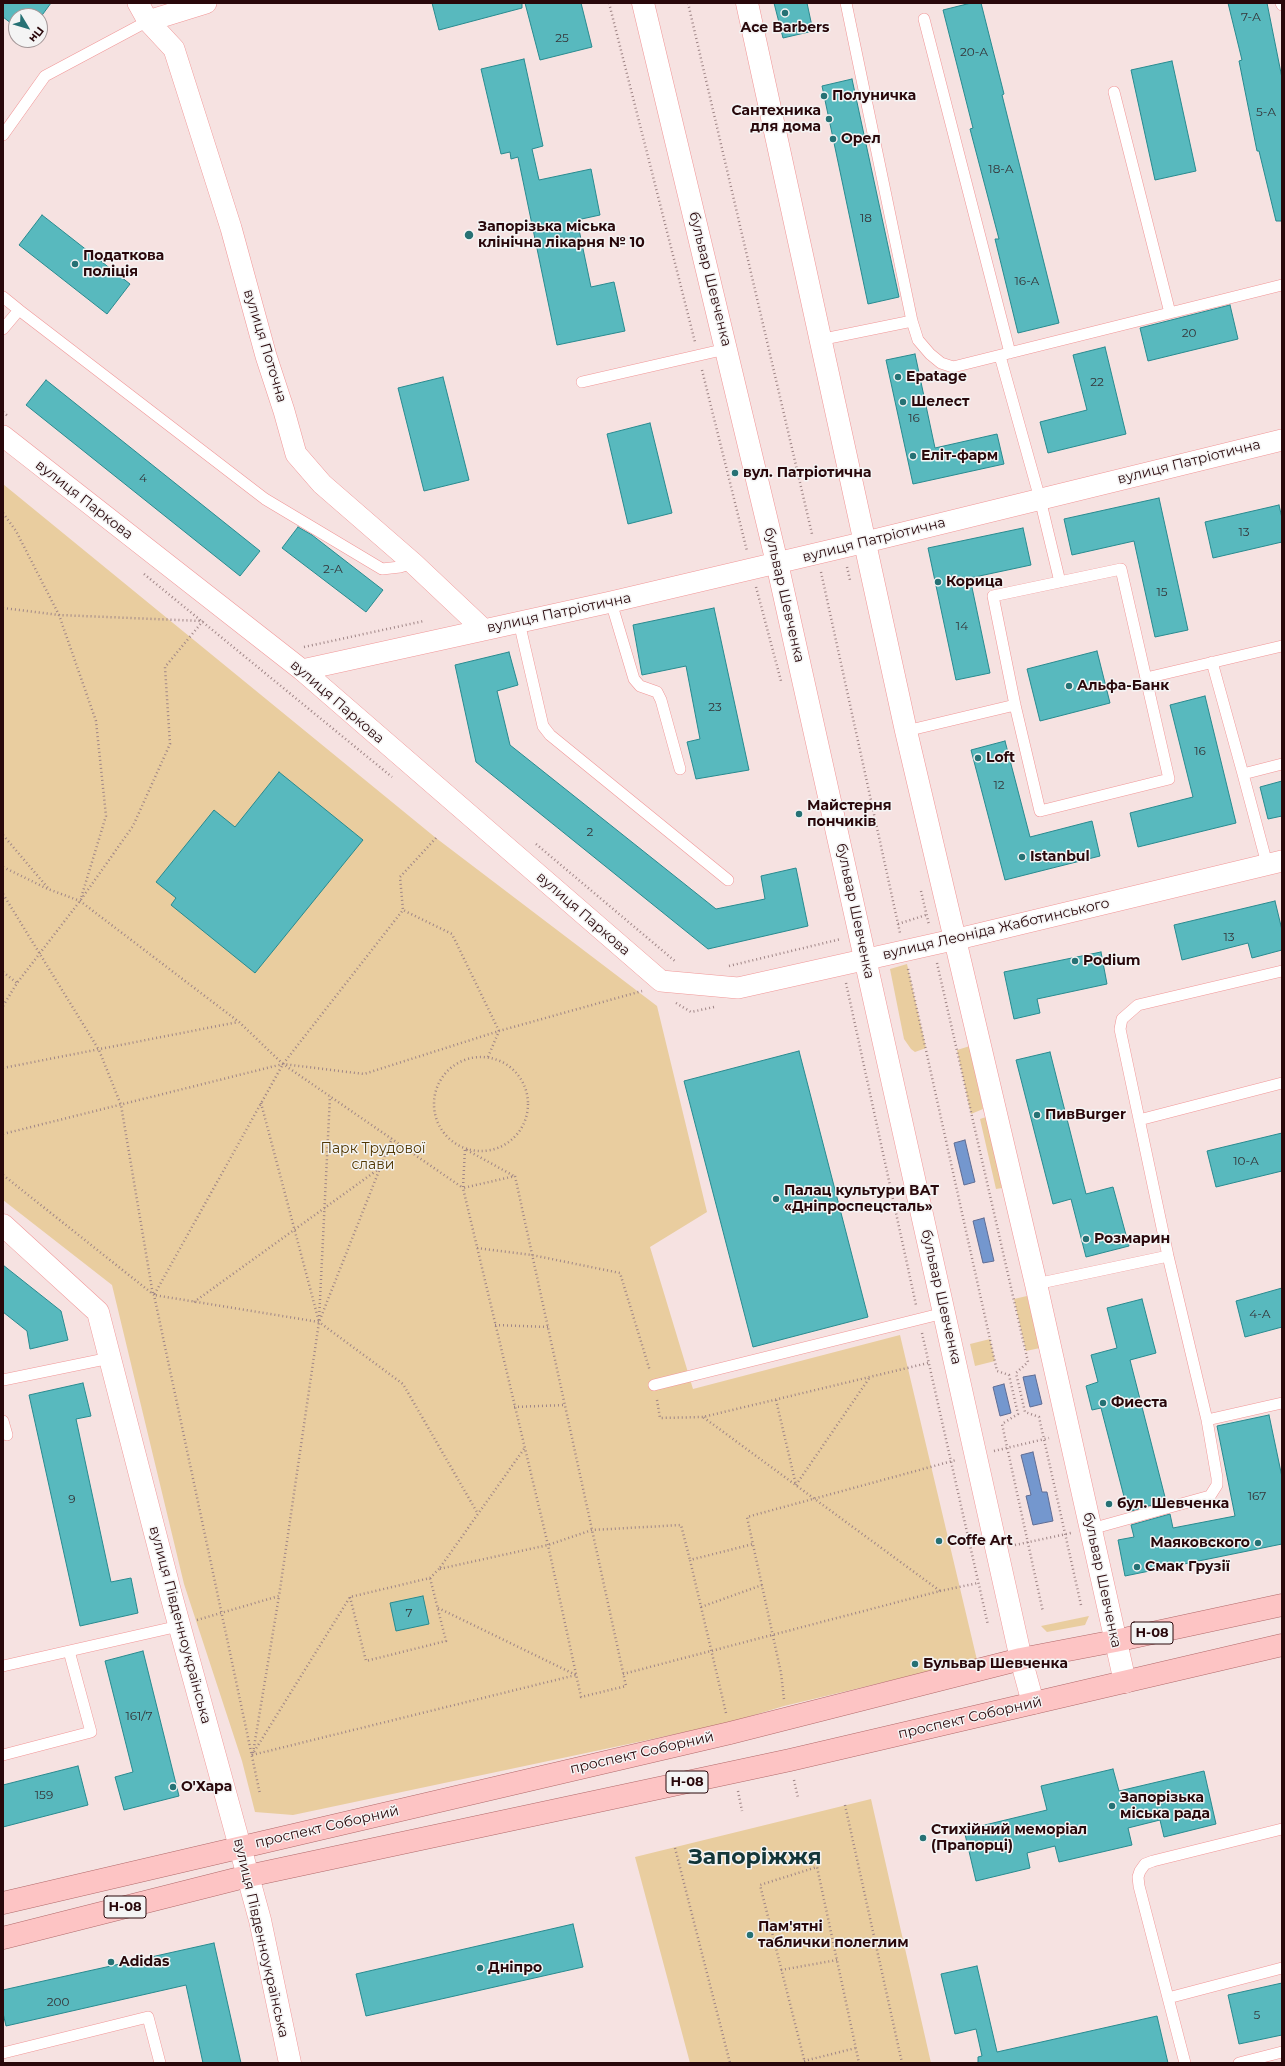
<!DOCTYPE html>
<meta charset="utf-8">
<style>
body{margin:0}
#map{position:relative;width:1285px;height:2066px;overflow:hidden;background:#f6e2e1;font-family:Montserrat,sans-serif}
canvas{display:block}
.frame{position:absolute;inset:0;border:4px solid #29080b;pointer-events:none}
.north{position:absolute;left:8px;top:8px;width:40px;height:40px;box-sizing:border-box;background:#f4f4f4;border:1px solid #a39697;border-radius:50%;rotate:128deg;font-size:11px;font-weight:700;line-height:16px;text-align:center;color:#29080b}
.north::after{content:'';display:block;margin:auto;width:14px;height:18px;background:#267174;clip-path:polygon(50% 0,100% 100%,50% 72%,0 100%)}
</style>
<div id="map">
<canvas width="1285" height="2066"></canvas>
<div class="frame"></div>
<div class="north">Пн</div>
</div>
<script>
const ctx = document.querySelector('canvas').getContext('2d');
ctx.lineJoin = 'round';
function fill(path, color) {
  ctx.fillStyle = color;
  ctx.fill(path, 'evenodd');
}
function shape(rows) {
  const path = new Path2D();
  for (const r of rows) {
    if (r.length === 3) {
      path.moveTo(r[0] + r[2], r[1]);
      path.arc(r[0], r[1], r[2], 0, 2 * Math.PI);
      continue;
    }
    path.moveTo(r[0], r[1]);
    for (let i = 2; i < r.length; i += 2) path.lineTo(r[i], r[i + 1]);
  }
  return path;
}
function trace(path, color, width, dash) {
  ctx.strokeStyle = color;
  ctx.lineWidth = width;
  ctx.lineCap = dash ? 'butt' : 'round';
  ctx.setLineDash(dash || []);
  ctx.stroke(path);
}
function write(font, color, halo, rows, align = 'center') {
  ctx.font = font + ' Montserrat,sans-serif';
  ctx.lineWidth = 3;
  ctx.setLineDash([]);
  ctx.textBaseline = 'middle';
  ctx.strokeStyle = halo;
  ctx.fillStyle = color;
  for (const [text, x, y, turn = 0] of rows) {
    ctx.save();
    ctx.translate(x, y);
    ctx.rotate((+turn || 0) * Math.PI / 180);
    ctx.textAlign = isNaN(turn) ? turn : align;
    if (halo) ctx.strokeText(text, 0, 0);
    ctx.fillText(text, 0, 0);
    ctx.restore();
  }
}
fill(shape([
 [3,484,436,838,657,1006,707,1212,650,1247,693,1389,900,1335,977,1660,784,1706,728,1723,293,1815,255,1812,242,1761,184,1584,112,1285,3,1200],
 [907,964,926,1048,915,1052,911,1049,904,1039,890,969],
 [970,1046,983,1109,971,1114,957,1050],
 [986,1117,1002,1188,996,1189,980,1119],
 [1027,1296,1040,1348,1026,1351,1014,1299],
 [990,1339,995,1361,975,1366,970,1344],
 [1089,1616,1085,1625,1047,1632,1041,1626],
 [871,1799,931,2063,690,2063,635,1857]
]), '#e9cd9f');
const water = shape([
 [965,1140,975,1182,964,1185,954,1143,965,1140],
 [984,1218,994,1261,983,1263,973,1221,984,1218],
 [1035,1375,1042,1404,1030,1407,1023,1377,1035,1375],
 [1004,1384,1011,1413,1000,1416,993,1387,1004,1384],
 [1033,1452,1042,1492,1047,1492,1053,1521,1033,1525,1026,1496,1031,1495,1021,1455,1033,1452]
]);
fill(water, '#7497ce');
trace(water, '#5e6c94', 1);
const building = shape([
 [3,3,51,3,40,18,40,16,16,16,16,27,3,17,3,3],
 [432,3,522,3,522,8,439,30,432,3],
 [525,3,581,3,592,47,540,60,525,3],
 [774,3,807,3,813,31,783,38,774,3],
 [971,3,981,3,1004,94,1002,95,1059,323,1018,333,995,239,999,239,970,129,973,128,943,10,971,3],
 [1228,3,1267,3,1282,78,1282,221,1276,221,1259,151,1257,151,1239,61,1242,60,1228,3],
 [524,59,543,146,532,149,539,180,591,169,600,215,577,220,591,287,614,282,625,331,557,345,518,157,511,159,510,152,501,154,481,69,524,59],
 [1172,61,1196,171,1155,180,1131,70,1172,61],
 [852,79,899,297,868,304,822,86,852,79],
 [42,215,130,284,107,314,19,245,42,215],
 [1230,305,1238,339,1148,361,1140,328,1230,305],
 [1105,347,1126,434,1048,453,1040,422,1087,410,1073,355,1105,347],
 [915,354,935,448,997,434,1004,464,913,484,886,360,915,354],
 [443,377,469,480,424,491,398,388,443,377],
 [46,380,260,551,240,576,26,405,46,380],
 [650,423,672,513,628,524,607,434,650,423],
 [1159,498,1188,630,1155,637,1134,541,1072,555,1064,519,1159,498],
 [1279,505,1282,518,1282,542,1213,558,1205,522,1279,505],
 [298,527,312,535,383,590,366,612,282,548,298,527],
 [1023,528,1031,565,970,578,990,673,956,680,928,548,1023,528],
 [714,608,749,770,696,779,687,742,700,739,686,666,642,675,633,625,714,608],
 [1097,651,1110,703,1040,721,1027,669,1097,651],
 [509,652,518,685,497,691,510,745,716,909,765,899,761,876,796,868,808,926,708,949,476,762,455,665,509,652],
 [1205,696,1236,823,1138,847,1130,813,1193,797,1170,705,1205,696],
 [1005,741,1030,837,1092,821,1100,856,1005,880,971,750,1005,741],
 [279,772,363,840,255,973,171,905,176,898,156,882,214,810,235,827,279,772],
 [1282,781,1282,816,1268,819,1260,787,1282,781],
 [1275,901,1282,930,1282,950,1252,958,1248,943,1182,960,1174,925,1275,901],
 [1101,952,1107,984,1037,999,1040,1013,1014,1019,1004,972,1101,952],
 [799,1051,868,1317,753,1347,684,1081,799,1051],
 [1050,1052,1086,1194,1113,1187,1129,1246,1086,1257,1071,1199,1053,1204,1016,1060,1050,1052],
 [1282,1133,1282,1171,1216,1187,1207,1151,1282,1133],
 [3,1265,61,1311,68,1340,30,1349,27,1331,3,1312,3,1265],
 [1282,1288,1282,1327,1245,1337,1236,1301,1282,1288],
 [1142,1299,1156,1353,1130,1360,1166,1501,1128,1512,1101,1408,1092,1410,1086,1386,1098,1382,1091,1355,1117,1348,1107,1308,1142,1299],
 [83,1383,91,1416,76,1419,111,1582,131,1578,138,1613,80,1626,29,1395,83,1383],
 [1269,1415,1282,1477,1282,1544,1125,1576,1118,1540,1134,1537,1131,1525,1170,1514,1173,1528,1235,1516,1217,1426,1269,1415],
 [423,1596,429,1624,396,1631,390,1603,423,1596],
 [143,1651,179,1796,124,1810,115,1777,133,1772,105,1661,143,1651],
 [78,1766,88,1805,3,1827,3,1785,78,1766],
 [1113,1769,1119,1791,1204,1771,1216,1824,1164,1837,1160,1820,1128,1828,1132,1845,1059,1862,1055,1846,1027,1853,1030,1868,976,1881,964,1830,1047,1810,1041,1786,1113,1769],
 [573,1924,583,1967,366,2016,356,1974,573,1924],
 [214,1943,241,2063,203,2063,186,1985,6,2026,3,2013,3,1990,214,1943],
 [977,1966,997,2052,1157,2016,1168,2063,978,2063,978,2057,982,2056,976,2029,955,2034,941,1974,977,1966],
 [1282,1983,1282,2035,1239,2044,1228,1995,1282,1983]
]);
fill(building, '#58b9be');
trace(building, '#288a8f', 1);
const lane = shape([
 [846,3,912,321,918,340,930,354,941,363,953,367,1282,285],
 [1281,3,1282,5],
 [924,19,1010,353],
 [1114,92,1170,313],
 [3,135,45,76,148,21],
 [3,297,19,310,3,329],
 [19,310,265,499,382,569,400,567,413,563],
 [819,340,912,321],
 [1000,356,1040,499,1060,582],
 [582,382,726,349],
 [1121,569,1169,779,1040,811,1015,705,993,596,1121,569],
 [611,602,634,679,640,686,657,692,661,700,680,769],
 [519,622,543,726,550,735,728,880],
 [1212,662,1243,774],
 [1146,678,1282,646],
 [906,731,1015,705],
 [1267,864,1243,774,1282,764],
 [1139,1120,1282,1083],
 [1036,1284,1168,1256],
 [3,1380,110,1358],
 [654,1385,944,1313],
 [1207,1420,1168,1256,1120,1029,1122,1019,1138,1005,1282,971],
 [3,1421,7,1435],
 [1091,1529,1210,1496,1217,1485,1217,1478,1207,1420,1282,1403],
 [3,1666,179,1626],
 [3,1755,91,1732,69,1651],
 [1168,1998,1282,1968],
 [3,2053,148,2017,160,2063],
 [1185,2063,1139,1886,1138,1877,1140,1871,1145,1864,1153,1861,1282,1829],
 [1239,2063,1282,2052]
]);
const street = shape([
 [138,3,148,21,174,49,231,228,266,356,284,411,296,454,322,484,413,563,484,630],
 [148,21,206,3],
 [3,436,302,670,661,981,738,988,966,937,1282,861],
 [302,670,611,602,870,541,1282,440]
]);
const secondary = shape([
 [643,3,777,563,1021,1659,1033,1703],
 [747,3,906,731,1036,1284,1125,1682],
 [3,1225,98,1312,171,1595,260,1920,290,2063]
]);
const primary = shape([
 [3,1903,730,1733,1021,1659,1115,1641,1282,1605],
 [3,1938,248,1876,790,1760,1282,1645]
]);
trace(lane, '#f19697', 12);
trace(street, '#f19697', 22);
trace(secondary, '#f19697', 23);
trace(primary, '#b2696a', 23);
trace(shape([
 [609,3,695,342],
 [688,3,812,534],
 [702,370,747,551],
 [3,412,9,417],
 [3,513,16,531,59,615,96,721,106,816,81,898],
 [847,567,850,580],
 [821,572,900,933],
 [144,574,392,777],
 [756,587,781,681],
 [3,608,59,615,202,621],
 [304,647,424,621],
 [3,835,48,888],
 [436,838,400,877,403,910,283,1064,154,1295,319,1322,403,1384,478,1514],
 [536,844,676,962],
 [3,867,48,889,80,901,239,1022,283,1064,463,1188],
 [921,891,929,925],
 [3,894,99,1050,121,1105,153,1295],
 [898,924,926,915],
 [937,963,1028,1362,1016,1373,1025,1412,1039,1417,1081,1605],
 [729,966,841,939],
 [908,969,997,1371,1009,1375,1018,1414,1002,1424,1043,1612],
 [3,972,17,983],
 [846,983,916,1305],
 [676,1003,691,1012,714,1007],
 [3,1006,17,983,80,901,133,826,170,744,165,667,203,621],
 [488,1057,499,1031,642,991],
 [481,1104,47],
 [3,1068,238,1022],
 [261,1103,319,1322],
 [3,1134,283,1064,364,1074,499,1031,452,934,403,910],
 [3,1175,154,1295,260,1794],
 [515,1176,626,1686,581,1697,548,1545,463,1188,515,1176],
 [463,1187,465,1149,514,1176],
 [477,1248,532,1255,620,1273,650,1371],
 [194,1302,380,1168],
 [319,1320,330,1096],
 [495,1325,548,1327],
 [922,1333,988,1625],
 [657,1400,660,1418,703,1417],
 [776,1400,796,1485],
 [514,1407,565,1405],
 [524,1449,439,1569,548,1545,592,1530,681,1525,690,1560],
 [994,1451,1049,1438],
 [796,1485,870,1377],
 [1015,1545,1071,1533],
 [940,1591,978,1583],
 [350,1597,366,1661,446,1641,430,1578],
 [701,1607,762,1585],
 [438,1608,576,1675],
 [197,1620,279,1596,319,1322,392,1138],
 [623,1674,940,1591,703,1417,928,1363],
 [784,1699,781,1673,747,1517,956,1460],
 [726,1713,690,1560,753,1544],
 [253,1753,279,1596],
 [252,1755,576,1675],
 [252,1755,350,1597,430,1578,439,1569],
 [794,1780,798,1798],
 [738,1791,742,1811],
 [845,1805,902,2063],
 [675,1848,730,2063],
 [781,1970,837,1960],
 [804,2061,856,2048],
 [805,2063,760,1885,817,1867,859,2063]
]), '#9f8586', 2.5, [1, 3]);
trace(lane, '#fff', 11);
trace(street, '#fff', 21);
trace(secondary, '#fff', 22);
trace(primary, '#fdc4c4', 22);
for (const [x, y, r, color] of [
 [785,13,4,"#267174"],
 [824,96,4,"#267174"],
 [829,119,4,"#267174"],
 [833,139,4,"#267174"],
 [469,235,5,"#267174"],
 [75,264,4,"#267174"],
 [898,377,4,"#267174"],
 [903,402,4,"#267174"],
 [913,456,4,"#267174"],
 [735,473,4,"#267174"],
 [938,582,4,"#267174"],
 [1069,686,4,"#267174"],
 [978,758,4,"#267174"],
 [799,814,4,"#267174"],
 [1022,857,4,"#267174"],
 [1075,961,4,"#267174"],
 [1037,1115,4,"#267174"],
 [776,1199,4,"#267174"],
 [1086,1239,4,"#267174"],
 [1103,1403,4,"#267174"],
 [1109,1504,4,"#267174"],
 [939,1541,4,"#267174"],
 [1258,1543,4,"#267174"],
 [1137,1567,4,"#267174"],
 [915,1664,4,"#267174"],
 [173,1787,4,"#267174"],
 [1112,1806,4,"#267174"],
 [923,1838,4,"#267174"],
 [750,1935,4,"#267174"],
 [111,1962,4,"#267174"],
 [480,1968,4,"#267174"]
]) {
  const dot = new Path2D();
  dot.arc(x, y, r, 0, 2 * Math.PI);
  ctx.fillStyle = color;
  ctx.fill(dot);
  trace(dot, '#f4f4f4', 1.5);
}
write('12px', '#353438', null, [
 ["7-А",1251,17],
 ["25",562,38],
 ["20-А",974,52],
 ["5-А",1266,112],
 ["18-А",1001,169],
 ["18",866,218],
 ["16-А",1027,281],
 ["20",1189,333],
 ["22",1097,382],
 ["16",914,418],
 ["4",143,478],
 ["13",1244,532],
 ["2-А",333,569],
 ["15",1162,592],
 ["14",962,626],
 ["23",715,707],
 ["16",1200,751],
 ["12",999,785],
 ["2",590,832],
 ["13",1229,937],
 ["10-А",1246,1161],
 ["4-А",1260,1314],
 ["167",1257,1496],
 ["9",72,1499],
 ["7",409,1613],
 ["161/7",139,1716],
 ["159",44,1795],
 ["200",58,2002],
 ["5",1257,2015]
]);
for (const [x, y, w] of [
 [1152,1633,42],
 [687,1782,42],
 [125,1907,42]
]) {
  const box = new Path2D();
  box.roundRect(x - w / 2, y - 11, w, 22, 3);
  ctx.fillStyle = '#f4f4f4';
  ctx.fill(box);
  trace(box, '#29080b', 1);
}
write('bold 13px', '#29080b', null, [
 ["Н-08",1152,1633],
 ["Н-08",687,1782],
 ["Н-08",125,1907]
]);
write('bold 14px', '#29080b', '#f4f4f4', [
 ["Ace Barbers",785,28,"center"],
 ["Полуничка",832,96],
 ["Сантехника",821,111,"right"],
 ["для дома",821,127,"right"],
 ["Орел",841,139],
 ["Запорізька міська",478,227],
 ["клінічна лікарня № 10",478,243],
 ["Податкова",83,256],
 ["поліція",83,272],
 ["Epatage",906,377],
 ["Шелест",911,402],
 ["Еліт-фарм",921,456],
 ["вул. Патріотична",743,473],
 ["Корица",946,582],
 ["Альфа-Банк",1077,686],
 ["Loft",986,758],
 ["Майстерня",807,806],
 ["пончиків",807,822],
 ["Istanbul",1030,857],
 ["Podium",1083,961],
 ["ПивBurger",1045,1115],
 ["Палац культури ВАТ",784,1191],
 ["«Дніпроспецсталь»",784,1207],
 ["Розмарин",1094,1239],
 ["Фиеста",1111,1403],
 ["бул. Шевченка",1117,1504],
 ["Coffe Art",947,1541],
 ["Маяковского",1250,1543,"right"],
 ["Смак Грузії",1145,1567],
 ["Бульвар Шевченка",923,1664],
 ["О'Хара",181,1787],
 ["Запорізька",1120,1798],
 ["міська рада",1120,1814],
 ["Стихійний меморіал",931,1830],
 ["(Прапорці)",931,1846],
 ["Пам'ятні",758,1927],
 ["таблички полеглим",758,1943],
 ["Adidas",119,1962],
 ["Дніпро",488,1968]
], 'left');
write('14px', '#29080b', '#f4f4f4', [
 ["бульвар Шевченка",710,279,76],
 ["вулиця Поточна",265,346,73],
 ["вулиця Патріотична",1189,462,-14],
 ["вулиця Паркова",84,500,38],
 ["вулиця Патріотична",874,540,-14],
 ["бульвар Шевченка",784,595,77],
 ["вулиця Патріотична",559,613,-12],
 ["вулиця Паркова",337,702,41],
 ["бульвар Шевченка",855,911,78],
 ["вулиця Паркова",583,914,41],
 ["вулиця Леоніда Жаботинського",996,929,-13],
 ["бульвар Шевченка",941,1297,77],
 ["бульвар Шевченка",1102,1580,78],
 ["вулиця Південноукраїнська",180,1625,75],
 ["проспект Соборний",970,1718,-13],
 ["проспект Соборний",642,1753,-13],
 ["проспект Соборний",327,1827,-13],
 ["вулиця Південноукраїнська",261,1938,77]
]);
write('14px', '#513702', '#f4f4f4', [
 ["Парк Трудової",373,1149],
 ["слави",373,1165]
]);
write('bold 22px', '#133638', '#f4f4f4', [
 ["Запоріжжя",755,1858]
]);
</script>
